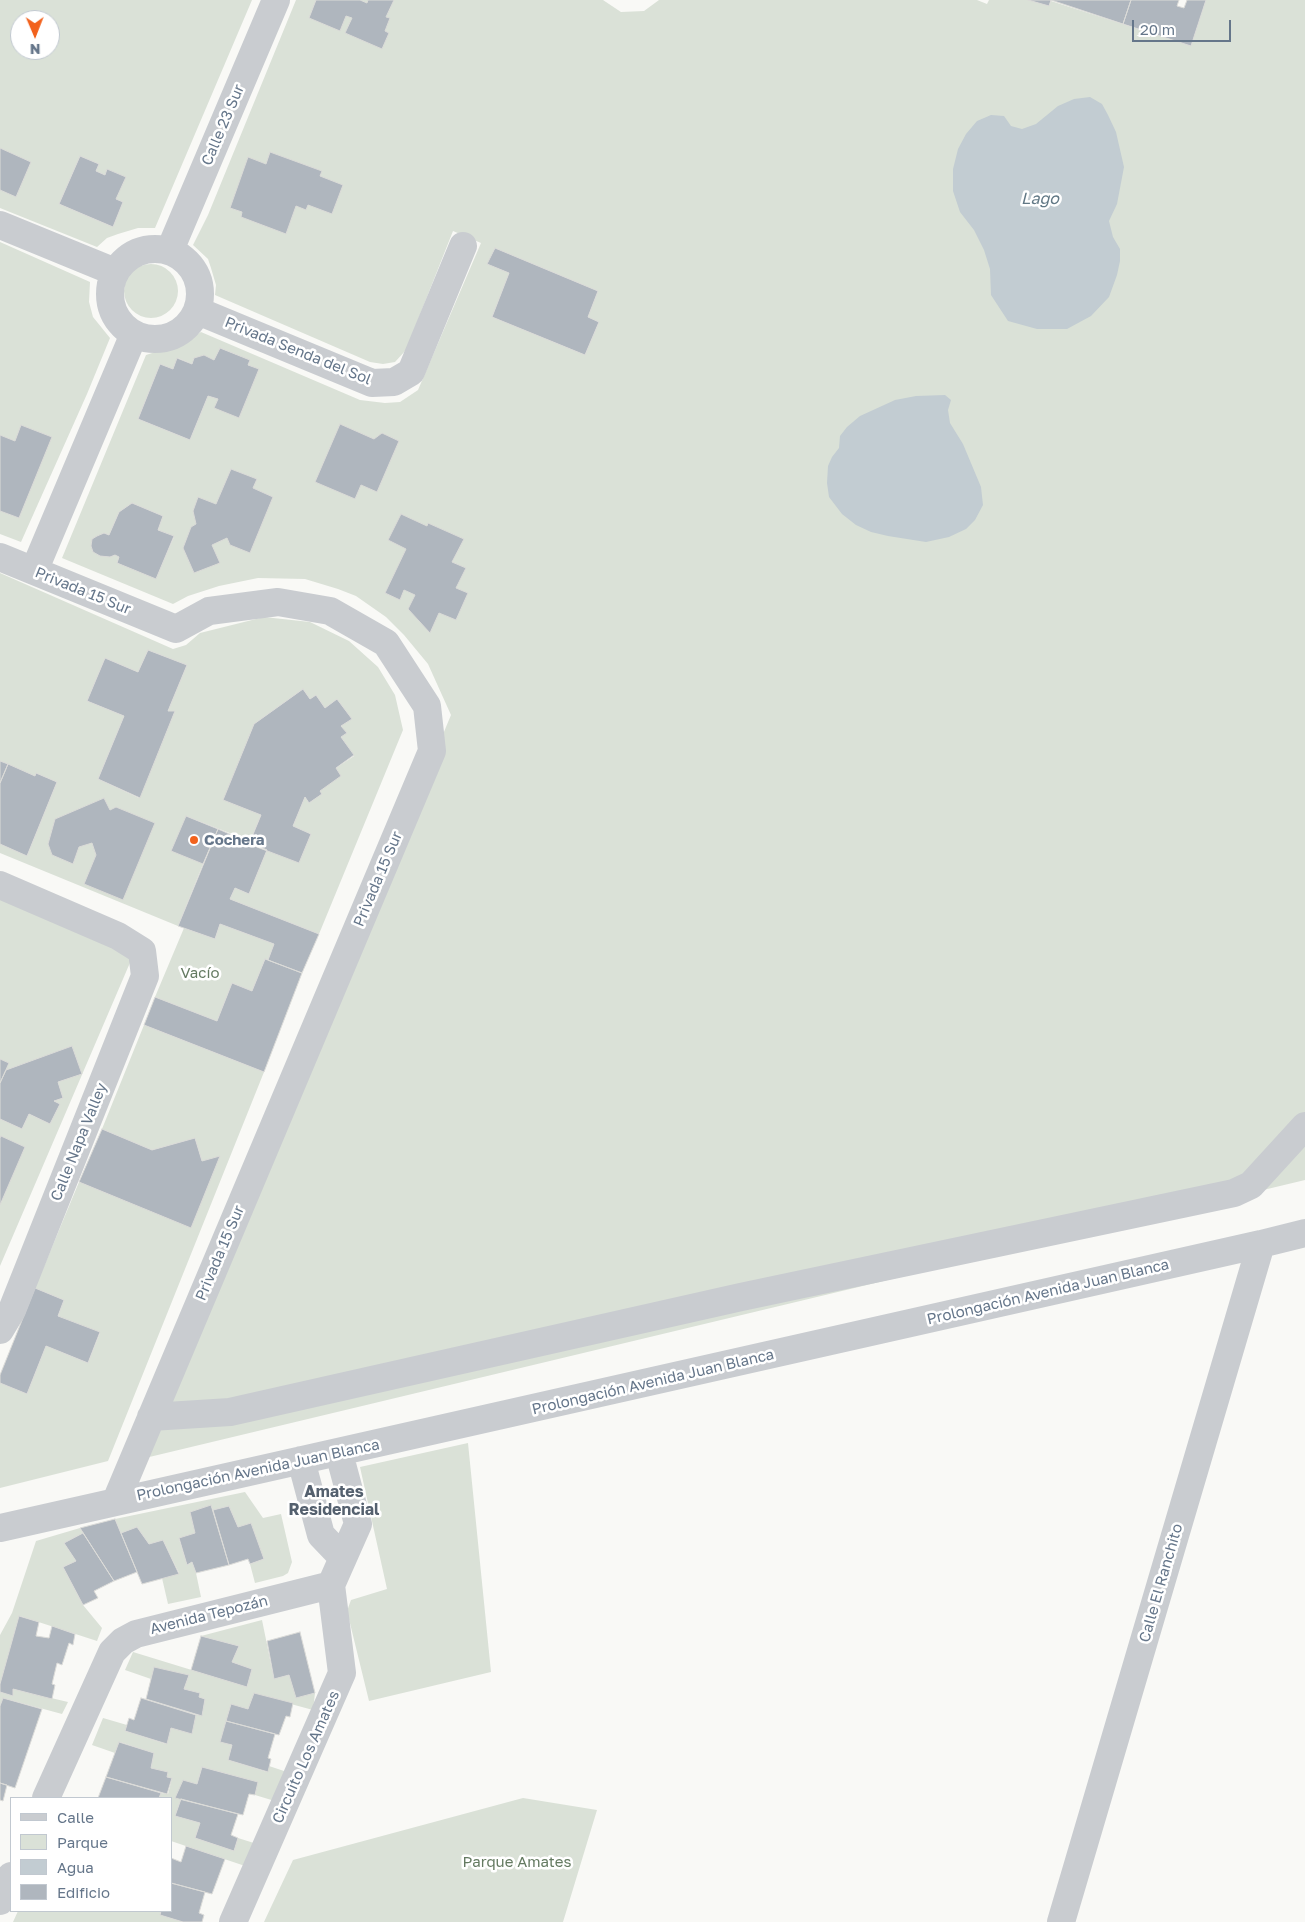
<!DOCTYPE html>
<meta charset="utf-8">
<style>
body{margin:0}
#map{position:relative;width:1305px;height:1922px;overflow:hidden;background:#f9f9f6;font-family:"Golos Text",sans-serif}
canvas{display:block}
.legend{position:absolute;left:10px;top:1797px;width:162px;height:115px;box-sizing:border-box;background:#fff;border:1px solid #c1c8d0;margin:0;padding:6px 9px;list-style:none;font-size:15px;color:#65768a}
.legend li{display:flex;align-items:center;gap:10px;height:25px}
.legend b{width:25px;border:1px solid #c1c8d0}
.north{position:absolute;left:10px;top:10px;width:50px;height:50px;box-sizing:border-box;background:#fff;border:1px solid #c1c8d0;border-radius:50%;rotate:179deg;font-size:14px;font-weight:700;line-height:20px;text-align:center;color:#65768a}
.north::after{content:'';display:block;margin:auto;width:18px;height:22px;background:#f2621d;clip-path:polygon(50% 0,100% 100%,50% 72%,0 100%)}
.scale{position:absolute;left:1132px;top:20px;width:99px;height:22px;box-sizing:border-box;border:2px solid #65768a;border-top:0;padding-left:6px;font-size:15px;line-height:18px;white-space:nowrap;color:#65768a;-webkit-text-stroke:4px #fff;paint-order:stroke}
</style>
<div id="map">
<canvas width="1305" height="1922"></canvas>
<ul class="legend">
<li><b style="height:6px;background:#c9ccd0"></b>Calle</li>
<li><b style="height:14px;background:#dae1d7"></b>Parque</li>
<li><b style="height:14px;background:#c2ccd2"></b>Agua</li>
<li><b style="height:14px;background:#afb6be"></b>Edificio</li>
</ul>
<div class="north">N</div>
<div class="scale">20 m</div>
</div>
<script>
const ctx = document.querySelector('canvas').getContext('2d');
ctx.lineJoin = 'round';
function fill(path, color) {
  ctx.fillStyle = color;
  ctx.fill(path, 'evenodd');
}
function shape(rows) {
  const path = new Path2D();
  for (const r of rows) {
    if (r.length === 3) {
      path.moveTo(r[0] + r[2], r[1]);
      path.arc(r[0], r[1], r[2], 0, 2 * Math.PI);
      continue;
    }
    path.moveTo(r[0], r[1]);
    for (let i = 2; i < r.length; i += 2) path.lineTo(r[i], r[i + 1]);
  }
  return path;
}
function trace(path, color, width, dash) {
  ctx.strokeStyle = color;
  ctx.lineWidth = width;
  ctx.lineCap = dash ? 'butt' : 'round';
  ctx.setLineDash(dash || []);
  ctx.stroke(path);
}
function write(font, color, halo, rows, align = 'center') {
  ctx.font = font + ' "Golos Text",sans-serif';
  ctx.lineWidth = 5;
  ctx.setLineDash([]);
  ctx.textBaseline = 'middle';
  ctx.strokeStyle = halo;
  ctx.fillStyle = color;
  for (const [text, x, y, turn = 0] of rows) {
    ctx.save();
    ctx.translate(x, y);
    ctx.rotate((+turn || 0) * Math.PI / 180);
    ctx.textAlign = isNaN(turn) ? turn : align;
    if (halo) ctx.strokeText(text, 0, 0);
    ctx.fillText(text, 0, 0);
    ctx.restore();
  }
}
fill(shape([
 [0,0,252,0,155,228,138,228,118,234,107,238,97,247,0,208],
 [20,20,50,20,50,50,20,50],
 [80,156,99,164,96,171,105,175,116,199,123,202,113,227,59,204],
 [296,0,603,0,621,12,644,11,659,0,977,0,987,4,989,0,1028,0,1049,6,1051,1,1191,46,1206,0,1305,0,1305,1180,141,1459,451,715,428,664,404,635,386,617,356,596,338,589,305,579,258,578,219,586,188,596,173,604,62,558,146,355,183,343,201,332,360,400,385,403,400,402,418,390,481,243,453,231,406,350,395,362,383,364,370,362,215,295,216,285,211,268,208,259,193,245,208,215],
 [495,248,598,291,588,317,599,322,585,355,492,317,509,273,488,264],
 [220,348,249,360,248,365,259,370,218,399,208,396,190,440,138,419,160,364,173,369,178,358,192,364,214,360],
 [132,503,163,516,158,530,174,537,156,578,117,563,119,557,115,555,110,557,100,556,94,552,92,539,104,533,109,535,119,512],
 [0,242,90,282,89,302,93,317,110,338,87,394,21,542,0,534],
 [151,291,27],
 [0,573,173,649,186,645,200,633,264,617,310,622,349,641,378,667,395,695,403,730,319,934,230,899,235,888,249,894,267,850,299,862,311,834,293,826,305,797,309,803,322,794,320,791,336,768,354,756,341,737,346,733,341,726,351,718,337,699,325,708,316,695,310,699,303,689,254,724,224,800,261,815,250,841,186,816,203,864,178,926,0,853,0,844,27,856,57,782,36,773,35,776,0,761],
 [148,650,187,665,168,711,175,711,139,798,98,779,124,716,87,701,105,658,138,672],
 [0,893,135,951,0,1266,0,1119,22,1129,29,1114,50,1124,60,1104,54,1101,63,1098,58,1082,81,1074,72,1047,6,1070,0,1059],
 [220,924,274,944,268,960,265,959,252,991,232,983,217,1021,155,997,184,928,215,939],
 [144,1025,264,1072,108,1461,0,1488,0,1383,27,1394,46,1346,88,1363,100,1333,58,1316,64,1300,35,1288,79,1182,190,1227,219,1157,202,1161,195,1138,152,1150,102,1129],
 [468,1443,491,1672,369,1701,347,1611,351,1600,387,1589,360,1467],
 [245,1492,263,1518,281,1514,292,1562,288,1573,283,1576,255,1583,250,1564,264,1559,250,1524,238,1527,229,1506,213,1510,211,1506,195,1533,179,1539,187,1565,192,1562,196,1573,201,1597,168,1604,162,1578,179,1573,163,1540,149,1544,137,1527,121,1533,115,1519],
 [80,1528,83,1533,64,1543,76,1561,63,1567,83,1605,102,1628,97,1641,20,1616,0,1684,0,1635,12,1613,36,1541],
 [262,1620,274,1679,289,1675,296,1697,315,1693,313,1710,254,1694,248,1709,231,1705,221,1742,232,1745,228,1760,267,1772,269,1766,293,1774,278,1802,255,1795,257,1782,202,1767,197,1784,183,1781,181,1799,175,1816,200,1823,195,1838,234,1851,238,1838,257,1844,248,1867,171,1841,171,1798,159,1798,161,1793,168,1794,172,1778,167,1777,167,1772,151,1768,154,1753,120,1742,115,1753,92,1745,103,1718,127,1725,125,1731,166,1744,171,1728,191,1733,196,1715,202,1715,205,1699,199,1697,199,1693,184,1689,189,1675,151,1679,125,1670,133,1652,247,1687,252,1669,232,1662,239,1646,201,1636],
 [13,1689,68,1702,62,1714,3,1698,0,1706,0,1692,13,1696],
 [523,1798,597,1810,563,1922,264,1922,293,1860],
 [18,1911,161,1911,160,1915,183,1922,13,1922]
]), '#dae1d7');
fill(shape([
 [1090,97,1102,104,1108,115,1116,132,1124,167,1117,204,1109,221,1113,237,1120,249,1120,261,1117,275,1109,297,1091,316,1067,329,1037,329,1008,321,991,295,990,269,984,250,974,230,960,212,953,191,953,169,958,149,966,134,977,121,991,115,1004,116,1011,126,1022,129,1036,124,1058,106,1074,99],
 [945,395,951,400,948,410,950,423,963,444,981,487,983,505,975,520,966,529,949,537,926,542,888,536,871,532,856,525,842,514,829,497,827,483,828,466,832,457,839,448,840,436,847,427,860,416,895,400,916,396]
]), '#c2ccd2');
const building = shape([
 [316,0,360,0,367,3,368,0,394,0,386,17,390,18,385,31,389,33,382,49,345,33,352,18,346,16,340,31,309,18,316,0],
 [1028,0,1051,0,1049,6,1028,0],
 [1051,0,1131,0,1123,24,1051,0],
 [1131,0,1179,0,1177,6,1184,8,1187,0,1206,0,1191,46,1123,24,1131,0],
 [0,148,31,162,16,197,0,190,0,148],
 [270,152,322,171,320,176,343,185,332,214,308,205,306,210,296,206,286,234,241,217,242,212,230,208,248,157,266,164,270,152],
 [80,156,99,164,96,171,105,175,107,169,126,177,116,199,123,202,113,227,59,204,80,156],
 [495,248,598,291,588,317,599,322,585,355,492,317,509,273,487,264,495,248],
 [220,348,250,360,248,365,259,369,239,418,214,408,218,399,208,396,190,440,138,419,160,364,173,369,177,358,192,364,194,358,204,355,214,360,220,348],
 [340,424,374,439,382,433,399,441,377,492,361,485,355,499,315,482,340,424],
 [21,425,52,437,19,518,0,511,0,435,15,441,21,425],
 [231,469,257,479,253,488,273,497,250,553,230,545,227,538,212,545,220,563,194,573,183,548,191,527,196,524,193,511,198,497,216,504,231,469],
 [132,503,163,516,158,530,174,536,156,579,117,563,119,557,115,555,110,557,100,556,93,552,91,546,92,539,97,536,104,533,109,535,119,512,132,503],
 [401,514,427,526,428,523,464,539,452,562,466,568,456,588,468,593,456,620,439,613,430,633,408,609,415,595,404,590,400,600,385,593,406,549,388,540,401,514],
 [148,650,187,665,168,711,175,711,140,798,98,779,124,716,87,701,105,658,138,672,148,650],
 [303,689,310,699,316,695,325,708,337,699,352,719,341,726,347,733,341,737,354,755,336,768,341,776,320,791,322,794,309,803,305,797,293,826,311,834,299,863,249,844,261,815,223,800,254,724,303,689],
 [0,761,8,764,0,783,0,761],
 [8,764,35,776,36,773,57,782,27,856,0,844,0,783,8,764],
 [104,798,110,810,116,807,155,823,123,900,84,884,96,855,92,843,79,847,73,864,52,855,48,844,55,819,104,798],
 [186,816,218,829,203,864,171,851,186,816],
 [218,829,267,850,249,894,235,888,230,899,319,934,302,973,268,960,274,944,220,924,215,939,178,926,218,829],
 [265,959,302,973,264,1072,144,1025,155,997,217,1021,232,983,252,991,265,959],
 [72,1046,82,1074,58,1082,63,1098,54,1101,60,1104,50,1124,29,1114,22,1129,0,1119,0,1083,6,1070,72,1046],
 [0,1059,9,1063,0,1083,0,1059],
 [102,1129,152,1150,195,1138,202,1161,220,1156,191,1228,79,1182,102,1129],
 [1,1136,25,1147,0,1205,0,1138,1,1136],
 [35,1288,64,1300,58,1316,100,1332,88,1363,46,1346,27,1394,0,1383,0,1375,35,1288],
 [211,1505,229,1565,196,1573,192,1562,187,1565,179,1538,195,1533,190,1512,211,1505],
 [229,1506,238,1527,251,1523,264,1559,250,1564,248,1559,229,1565,213,1510,229,1506],
 [115,1519,137,1572,114,1581,80,1528,115,1519],
 [137,1527,149,1544,163,1540,179,1574,142,1584,121,1533,137,1527],
 [83,1533,114,1581,94,1591,98,1598,83,1605,63,1567,76,1561,64,1543,83,1533],
 [19,1616,39,1622,36,1636,49,1638,52,1626,75,1634,73,1645,69,1643,62,1665,57,1663,52,1684,55,1685,52,1699,13,1689,13,1696,0,1692,0,1684,19,1616],
 [300,1632,315,1693,296,1698,289,1675,274,1679,267,1641,300,1632],
 [201,1636,239,1646,232,1662,252,1669,247,1687,191,1670,201,1636],
 [154,1667,189,1675,184,1689,200,1693,199,1697,205,1699,202,1716,146,1699,154,1667],
 [254,1693,293,1703,290,1717,286,1716,279,1735,226,1721,231,1704,248,1709,254,1693],
 [3,1698,42,1709,15,1788,0,1783,0,1706,3,1698],
 [141,1698,196,1715,192,1734,171,1728,167,1744,125,1731,129,1718,134,1720,141,1698],
 [226,1721,275,1734,268,1758,271,1759,268,1772,228,1760,232,1745,220,1742,226,1721],
 [119,1742,154,1753,151,1768,168,1772,167,1777,172,1778,167,1794,106,1777,119,1742],
 [202,1767,258,1782,255,1795,249,1794,243,1815,175,1798,183,1780,197,1784,202,1767],
 [106,1777,161,1793,159,1798,98,1798,106,1777],
 [0,1783,7,1785,3,1801,0,1800,0,1783],
 [181,1799,238,1814,231,1835,238,1838,234,1851,195,1838,200,1823,175,1816,181,1799],
 [186,1846,225,1859,212,1894,171,1883,171,1858,181,1862,186,1846],
 [171,1883,205,1892,199,1913,204,1915,202,1922,183,1922,160,1915,161,1911,171,1911,171,1883]
]);
fill(building, '#afb6be');
trace(building, '#dbdbd8', 1);
trace(shape([
 [0,225,115,272],
 [155,294,45],
 [170,250,276,0],
 [198,311,372,383,394,382,411,372,463,246],
 [0,557,176,629,209,611,278,602,330,611,386,643,427,706,432,751,116,1501],
 [34,571,134,334],
 [0,885,118,936,142,951,145,976,12,1310,0,1330],
 [151,1417,230,1412,741,1297,1234,1193,1251,1185,1305,1126],
 [301,1460,321,1535,343,1558],
 [0,1528,1261,1244,1305,1233],
 [46,1798,112,1652,123,1641,136,1634,331,1585,358,1524,339,1453],
 [0,1901,11,1876],
 [233,1922,342,1673,331,1585],
 [1061,1922,1261,1244]
]), '#c9ccd0', 28);
for (const [x, y, r, color] of [
 [194,840,5,"#f2621d"]
]) {
  const dot = new Path2D();
  dot.arc(x, y, r, 0, 2 * Math.PI);
  ctx.fillStyle = color;
  ctx.fill(dot);
  trace(dot, '#fff', 2);
}
write('15px', '#65768a', '#fff', [
 ["Calle 23 Sur",223,125,-67],
 ["Privada Senda del Sol",298,351,22],
 ["Privada 15 Sur",83,591,22],
 ["Privada 15 Sur",378,879,-67],
 ["Calle Napa Valley",79,1142,-68],
 ["Privada 15 Sur",220,1253,-67],
 ["Prolongación Avenida Juan Blanca",1048,1292,-13],
 ["Prolongación Avenida Juan Blanca",653,1382,-13],
 ["Prolongación Avenida Juan Blanca",258,1470,-12],
 ["Calle El Ranchito",1161,1583,-74],
 ["Avenida Tepozán",209,1615,-14],
 ["Circuito Los Amates",306,1757,-66]
]);
write('bold 15px', '#65768a', '#fff', [
 ["Cochera",204,840]
], 'left');
write('15px', '#647a61', '#fff', [
 ["Vacío",200,973],
 ["Parque Amates",517,1862]
]);
write('italic 16px', '#617885', '#fff', [
 ["Lago",1040,199]
]);
write('bold 16px', '#54606e', '#fff', [
 ["Amates",334,1492],
 ["Residencial",334,1510]
]);
</script>
